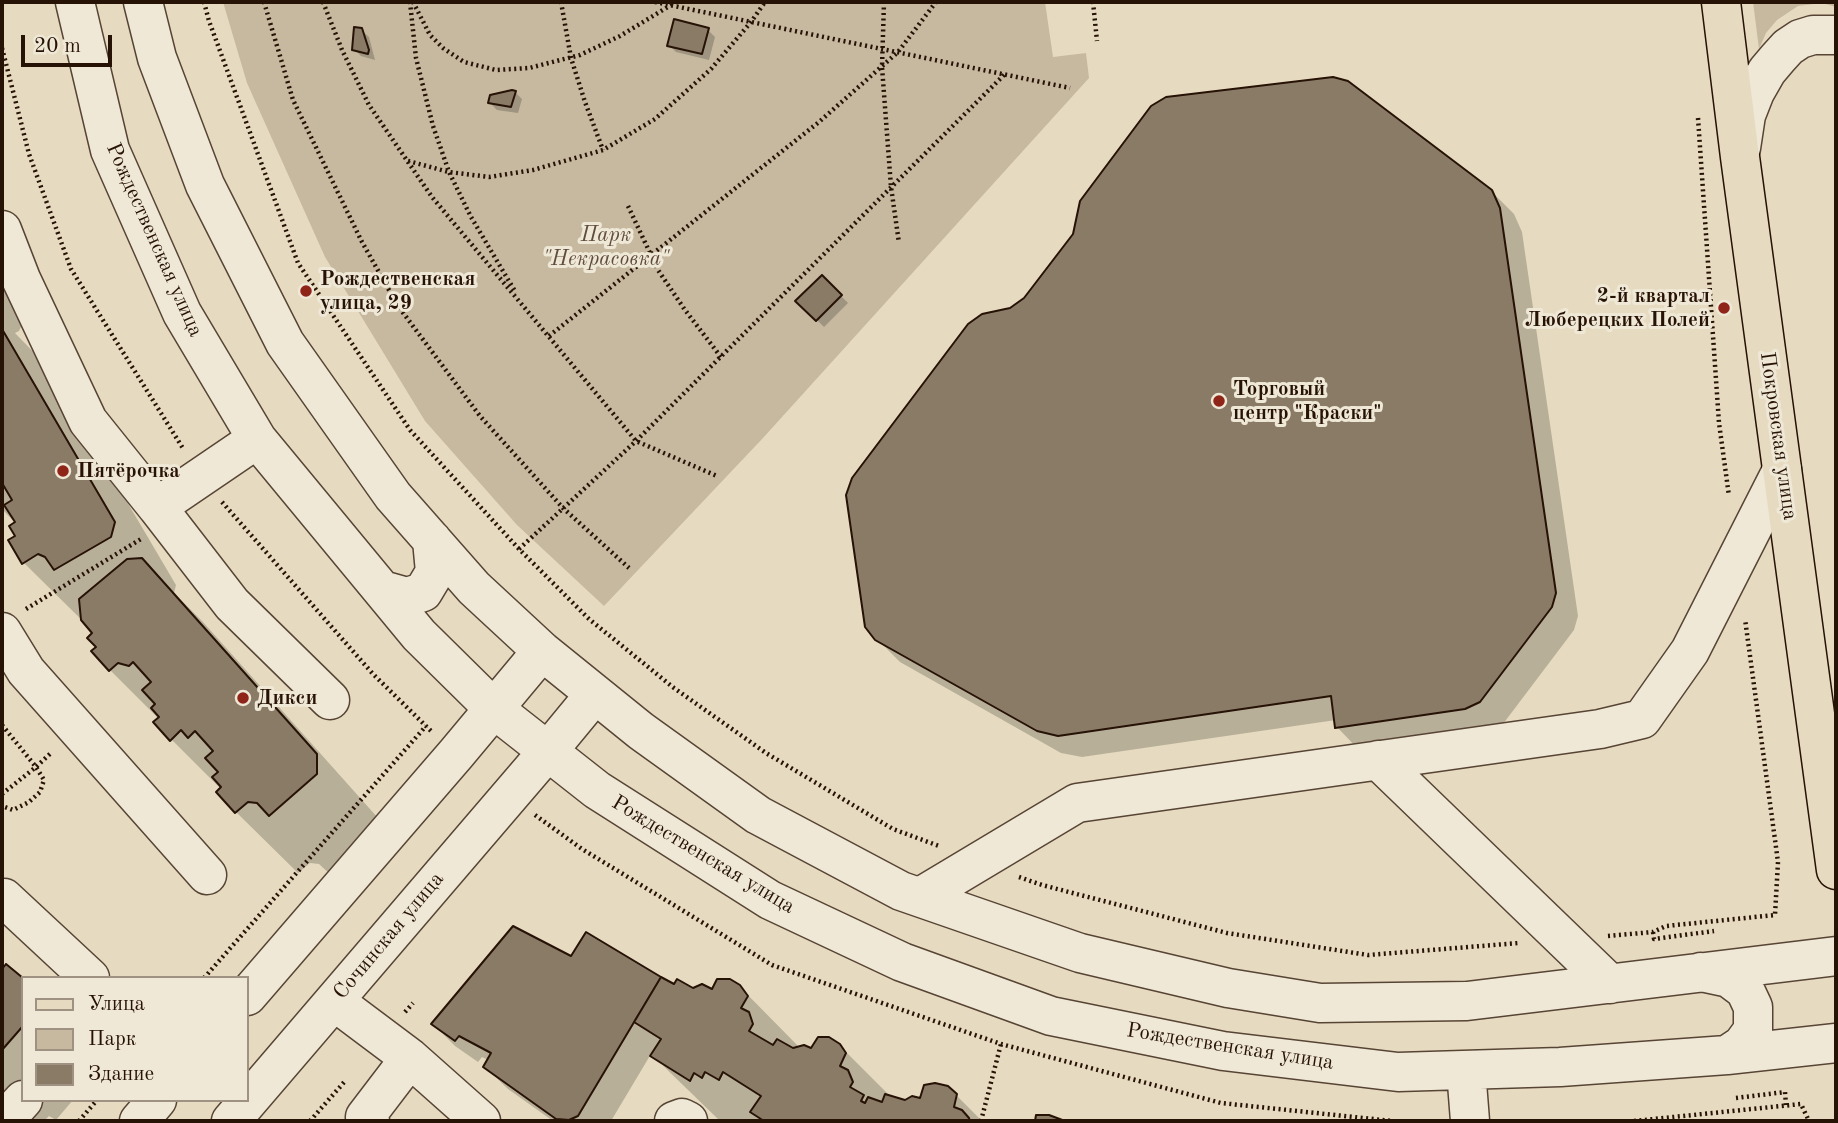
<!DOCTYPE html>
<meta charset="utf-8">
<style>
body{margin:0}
#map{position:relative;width:1838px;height:1123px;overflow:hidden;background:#e6dbc0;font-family:"Old Standard TT",serif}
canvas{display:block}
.frame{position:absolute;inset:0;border:4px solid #271206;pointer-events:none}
.legend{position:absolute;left:21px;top:976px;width:228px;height:126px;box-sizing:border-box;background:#efe8d6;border:2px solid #9f9283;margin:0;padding:9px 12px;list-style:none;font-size:21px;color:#271206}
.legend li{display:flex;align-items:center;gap:14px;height:35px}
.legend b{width:35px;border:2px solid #9f9283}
.scale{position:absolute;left:21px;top:35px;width:91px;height:32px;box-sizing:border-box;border:4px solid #271206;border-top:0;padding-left:9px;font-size:21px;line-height:24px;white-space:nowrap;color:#271206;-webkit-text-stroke:5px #efe8d6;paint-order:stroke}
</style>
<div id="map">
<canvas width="1838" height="1123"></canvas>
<div class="frame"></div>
<ul class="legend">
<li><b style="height:9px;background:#e6dbc0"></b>Улица</li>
<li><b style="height:19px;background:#c6b9a0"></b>Парк</li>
<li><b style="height:19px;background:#8a7b67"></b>Здание</li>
</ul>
<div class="scale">20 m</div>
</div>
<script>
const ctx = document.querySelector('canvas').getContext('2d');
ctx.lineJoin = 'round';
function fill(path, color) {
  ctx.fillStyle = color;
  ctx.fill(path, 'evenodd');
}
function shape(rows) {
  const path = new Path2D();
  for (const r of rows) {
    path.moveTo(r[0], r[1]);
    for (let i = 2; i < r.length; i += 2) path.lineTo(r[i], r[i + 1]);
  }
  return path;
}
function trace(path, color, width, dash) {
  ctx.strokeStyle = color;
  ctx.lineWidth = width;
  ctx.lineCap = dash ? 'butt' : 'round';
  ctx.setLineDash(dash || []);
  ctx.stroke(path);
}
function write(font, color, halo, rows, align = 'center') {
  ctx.font = font + ' "Old Standard TT",serif';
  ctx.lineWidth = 6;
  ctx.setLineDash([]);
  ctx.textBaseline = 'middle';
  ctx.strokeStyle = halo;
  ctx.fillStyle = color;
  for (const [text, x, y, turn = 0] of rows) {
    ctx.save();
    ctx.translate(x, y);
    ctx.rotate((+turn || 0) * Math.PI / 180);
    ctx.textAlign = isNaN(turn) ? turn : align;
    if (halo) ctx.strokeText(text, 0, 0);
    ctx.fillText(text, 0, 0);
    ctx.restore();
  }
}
fill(shape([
 [223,2,1045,2,1053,57,1086,53,1089,78,763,438,604,606,517,525,425,421,325,257,247,83],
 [1753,2,1836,2,1836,7,1822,3,1798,6,1777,20,1766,33,1759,49]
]), '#c6b9a0');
fill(shape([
 [361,30,369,37,375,60,361,56,354,49],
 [708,30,715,37,709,60,676,52,669,45],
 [515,92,522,99,518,113,497,110,490,103],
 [1491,191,1514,214,1522,232,1578,616,1574,630,1503,724,1359,750,1337,727,1336,720,1082,757,1061,753,900,662,877,639],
 [2,265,24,320,19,331,15,333,47,366,176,585,174,593,203,622,378,818,332,876,319,864,310,863,298,873,236,812,221,789,171,739,159,719,110,670,94,651,98,647,95,633,24,563,16,524,2,509],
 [822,277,848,303,824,327,798,301],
 [572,959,693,990,712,991,739,986,800,1048,812,1050,839,1045,892,1098,905,1102,956,1095,982,1121,720,1121,651,1054,611,1121,553,1121,508,1089,485,1067,488,1060,482,1057,478,1062,455,1046,433,1024],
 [6,966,23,980,23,1100,73,1100,56,1120,49,1116,44,1121,2,1121,2,972]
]), '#0003');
const building = shape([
 [674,19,709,28,702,54,667,46,674,19],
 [354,27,362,28,369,50,368,54,352,50,354,27],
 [1333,77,1348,81,1492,190,1500,208,1556,593,1552,607,1480,702,1465,709,1335,728,1331,696,1058,736,1037,731,875,640,865,627,846,495,852,478,968,324,982,314,1010,308,1024,298,1073,234,1080,201,1151,106,1166,97,1333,77],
 [512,90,516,91,511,107,488,103,490,95,512,90],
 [822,275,842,295,816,321,795,301,822,275],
 [2,329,115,522,111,537,54,570,45,557,38,554,22,564,8,540,15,536,9,526,15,522,4,505,12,500,2,483,2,329],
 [142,558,317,754,317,774,269,816,257,803,248,802,235,813,216,792,221,787,212,777,218,772,205,758,213,751,195,731,188,738,181,730,170,741,153,722,159,717,151,708,155,704,142,690,151,682,133,662,129,666,118,663,109,671,91,651,96,647,87,638,92,633,81,620,79,599,127,559,142,558],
 [513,926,571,956,586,932,661,977,578,1116,569,1120,556,1119,483,1067,491,1053,459,1036,455,1041,431,1024,513,926],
 [6,964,23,978,23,1026,2,1050,2,969,6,964],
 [661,977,674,984,677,979,693,988,702,984,712,989,717,979,730,979,740,985,748,996,741,1008,749,1012,753,1024,749,1031,773,1045,777,1039,793,1048,804,1045,811,1048,818,1037,829,1037,840,1044,846,1053,840,1066,848,1070,853,1082,850,1087,864,1095,861,1101,865,1103,868,1097,882,1102,885,1094,905,1100,912,1096,920,1098,924,1085,935,1083,948,1086,957,1094,954,1107,962,1110,969,1118,970,1121,764,1121,750,1112,761,1096,723,1072,719,1080,705,1072,702,1078,694,1073,690,1081,650,1056,661,1039,634,1022,661,977],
 [1036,1115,1049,1115,1065,1121,1035,1121,1036,1115]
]);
fill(building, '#8a7b67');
trace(building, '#271206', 2);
const minor = shape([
 [75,2,110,150,182,313,257,439,419,635,494,709,597,790,770,900,902,962,1051,1016,1223,1051,1398,1072,1560,1067,1727,1055,1836,1043],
 [143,2,157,58,205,185,285,343,393,496,474,588,542,651,641,731,758,815,901,891,1080,953,1228,988,1320,1003,1467,1001,1836,956],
 [1741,148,1746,115,1755,92,1767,71,1778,58,1788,47,1800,39,1813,35,1836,35],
 [2,230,21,279,88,421,157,507,257,439],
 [157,507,232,604,330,700],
 [382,590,407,597,423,592,435,572,432,540],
 [2,632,26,671,207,875],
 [1378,760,1610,984],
 [920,897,1077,803,1600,729,1642,719,1690,651,1782,470],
 [2,898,4,898,90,978],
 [1701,972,1729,978,1745,990,1753,1007,1753,1030,1742,1045,1727,1055],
 [247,996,456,754,542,651],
 [334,1001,410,1058,481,1121],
 [1466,1070,1470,1121],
 [4,1121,23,1100],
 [139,1121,157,1100],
 [231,1121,548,751,595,694],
 [370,1121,365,1117,410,1058],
 [674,1121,682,1118,688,1121]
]);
const major = shape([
 [1721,2,1740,157,1836,870]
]);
trace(minor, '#574434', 41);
trace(major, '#271206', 41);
trace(shape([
 [204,2,209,21,298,263,410,430,519,549,589,619,674,688,766,753,893,829,939,846],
 [264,2,293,100,362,242,398,306,480,416,563,508,629,568],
 [323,2,342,50,369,105,432,197,636,441,717,476],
 [410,2,416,58,433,126,449,172,471,217,516,293],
 [413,2,430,35,443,48,464,62,496,70,529,68,580,55,620,36,676,2],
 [561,2,571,58,585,102,603,150],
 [655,2,1070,88],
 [884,2,882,67,891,187,899,243],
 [1093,2,1097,41],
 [2,48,29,154,71,269,184,450],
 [1698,118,1719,423,1729,496],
 [408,161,449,172,489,177,533,170,603,150,655,119,711,69,751,22,765,2],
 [628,206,658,270,685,310,721,357],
 [549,336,819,122,898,52,936,2],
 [222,502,373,674,431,731],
 [519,549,636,441,1005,74],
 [26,609,141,539],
 [2,725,36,767,44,780,40,792,29,802,13,810,2,806],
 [2,794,36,767,52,752],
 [535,815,582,849,772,965,1001,1044,1221,1103,1392,1121],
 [1019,877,1042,885,1227,933,1368,955,1519,943],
 [1653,932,1654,939,1714,931],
 [1608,936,1653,932,1666,926,1775,915,1778,862,1745,619],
 [204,978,426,726],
 [405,1012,413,1003],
 [1736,1098,1785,1092,1786,1105],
 [79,1121,97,1100],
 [310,1121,346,1080],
 [981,1121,1001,1044],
 [1634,1121,1801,1104,1809,1121]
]), '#271206', 4.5, [2, 3.5]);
trace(minor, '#efe8d6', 38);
trace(major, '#e6dbc0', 38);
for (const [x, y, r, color] of [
 [306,291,7,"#8f2418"],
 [1724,308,7,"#8f2418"],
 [1219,401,7,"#8f2418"],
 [63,471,7,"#8f2418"],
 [243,698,7,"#8f2418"]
]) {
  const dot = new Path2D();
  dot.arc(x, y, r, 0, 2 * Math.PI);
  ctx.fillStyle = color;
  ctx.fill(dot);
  trace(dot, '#efe8d6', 2.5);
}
write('italic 21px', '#5f4c3c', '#efe8d6', [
 ["Парк",606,235],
 ["\"Некрасовка\"",606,259]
]);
write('21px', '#271206', '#efe8d6', [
 ["Рождественская улица",154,240,66],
 ["Покровская улица",1778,436,82],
 ["Рождественская улица",703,855,31],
 ["Сочинская улица",389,936,-50],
 ["Рождественская улица",1230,1047,9]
]);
write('bold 21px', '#271206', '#efe8d6', [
 ["Рождественская",320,279],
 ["улица, 29",320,303],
 ["2-й квартал",1710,296,"right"],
 ["Люберецких Полей",1710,320,"right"],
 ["Торговый",1233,389],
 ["центр \"Краски\"",1233,413],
 ["Пятёрочка",77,471],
 ["Дикси",257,698]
], 'left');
</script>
